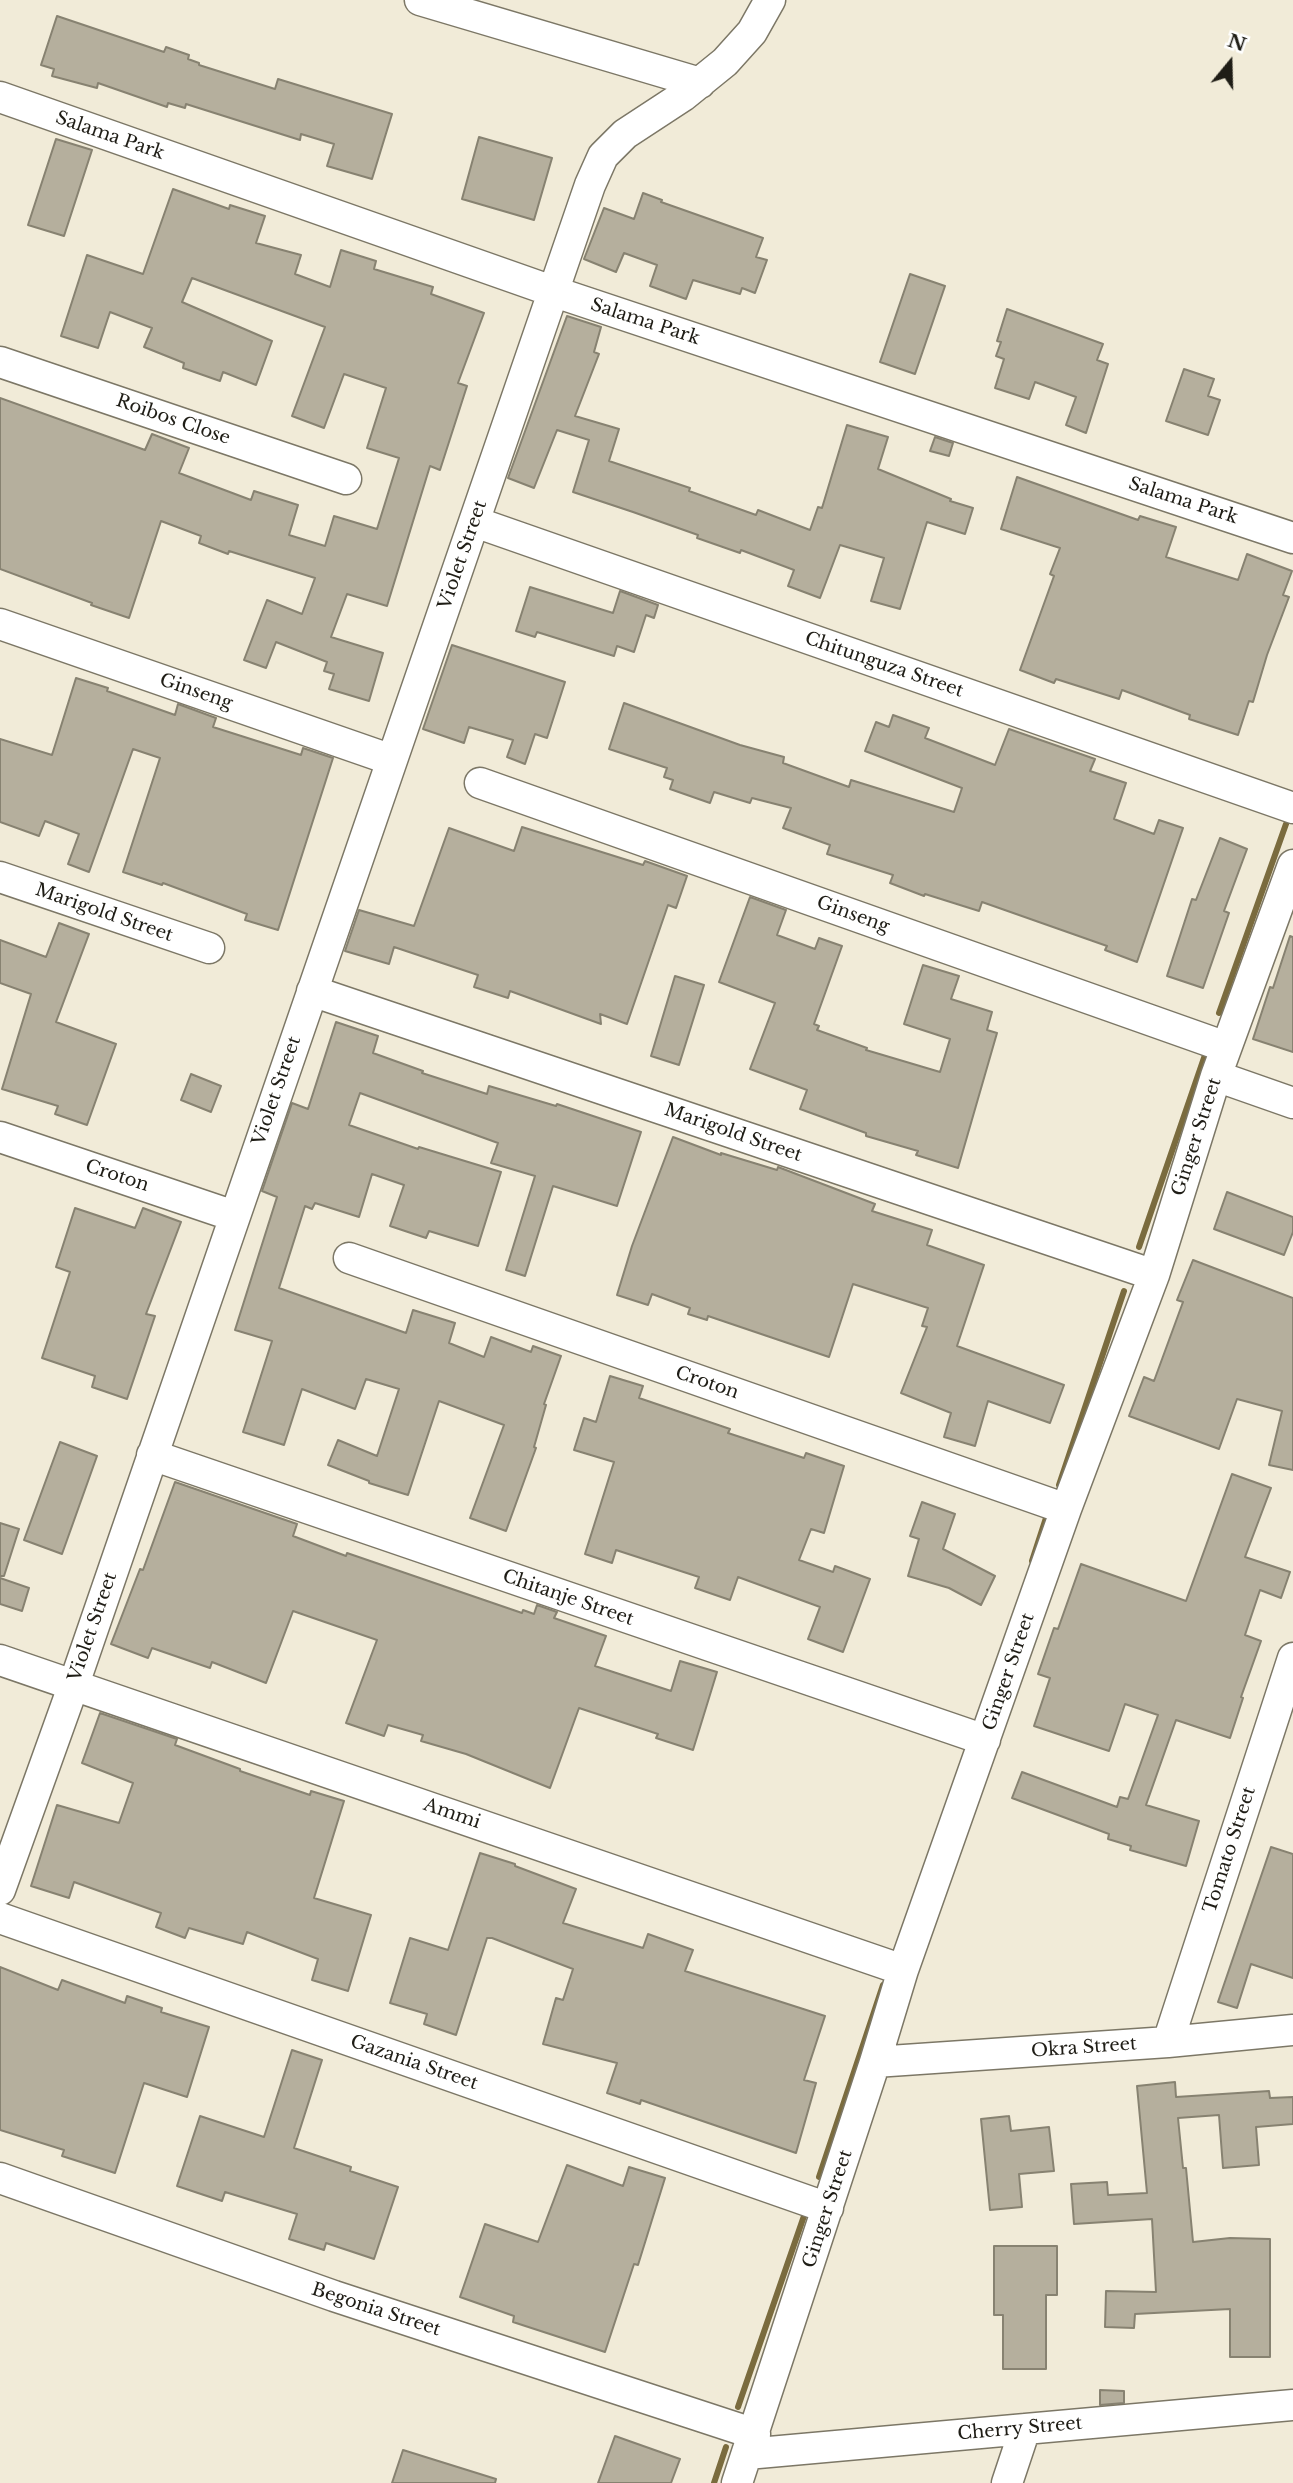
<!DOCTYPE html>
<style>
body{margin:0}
#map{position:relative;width:1293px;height:2483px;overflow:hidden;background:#f1ebd8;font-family:"Libre Baskerville",serif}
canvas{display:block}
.north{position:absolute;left:1195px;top:28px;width:70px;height:70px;-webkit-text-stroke:5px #fff;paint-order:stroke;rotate:19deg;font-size:19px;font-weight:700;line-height:28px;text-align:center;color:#1f1d16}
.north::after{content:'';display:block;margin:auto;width:24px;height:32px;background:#1f1d16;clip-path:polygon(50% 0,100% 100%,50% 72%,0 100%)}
</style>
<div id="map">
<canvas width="1293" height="2483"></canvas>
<div class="north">N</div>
</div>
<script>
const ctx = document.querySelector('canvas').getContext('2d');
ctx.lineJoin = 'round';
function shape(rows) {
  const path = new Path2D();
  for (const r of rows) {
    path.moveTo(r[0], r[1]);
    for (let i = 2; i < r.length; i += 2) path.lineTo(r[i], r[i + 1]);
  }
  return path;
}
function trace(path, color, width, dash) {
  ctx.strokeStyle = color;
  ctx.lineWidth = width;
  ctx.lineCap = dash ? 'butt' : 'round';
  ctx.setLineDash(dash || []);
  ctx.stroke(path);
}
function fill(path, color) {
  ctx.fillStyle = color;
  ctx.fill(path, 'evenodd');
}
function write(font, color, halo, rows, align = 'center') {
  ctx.font = font + ' "Libre Baskerville",serif';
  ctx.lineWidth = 6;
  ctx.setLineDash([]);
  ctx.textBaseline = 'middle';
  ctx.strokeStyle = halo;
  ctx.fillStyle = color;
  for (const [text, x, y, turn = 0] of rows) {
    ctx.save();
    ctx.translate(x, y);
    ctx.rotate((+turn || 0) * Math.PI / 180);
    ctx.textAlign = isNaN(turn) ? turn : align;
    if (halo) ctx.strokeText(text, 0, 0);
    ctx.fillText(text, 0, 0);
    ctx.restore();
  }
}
trace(shape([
 [1219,1013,1286,824],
 [1139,1247,1205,1055],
 [1059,1485,1124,1291],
 [1032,1561,1046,1518],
 [819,2177,883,1985],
 [738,2407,805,2213],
 [714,2483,726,2447]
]), '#7a6b3e', 6);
const building = shape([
 [57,16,164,52,166,47,189,55,188,59,199,63,199,65,275,89,278,79,392,114,372,179,327,166,334,144,301,134,300,140,186,104,185,108,168,103,167,107,98,83,97,88,52,76,54,69,41,65,57,16],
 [479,137,552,158,534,220,462,199,479,137],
 [56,139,92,150,64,236,28,225,56,139],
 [173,189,229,209,230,205,265,216,256,243,301,255,295,274,330,287,341,250,376,261,374,269,433,287,431,294,484,313,458,383,467,386,440,470,430,466,387,606,347,594,331,637,383,653,369,701,329,689,334,674,324,671,327,662,276,642,266,668,244,660,267,600,302,614,315,578,229,551,228,554,199,543,201,536,161,521,129,618,91,605,92,603,0,569,0,398,145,450,152,434,189,448,179,473,251,500,254,491,298,505,289,535,325,546,334,516,377,529,399,458,367,448,386,388,344,374,324,428,292,416,325,327,192,278,182,302,272,341,256,385,223,372,220,381,183,368,184,363,144,347,152,328,110,312,98,348,61,336,87,255,143,274,173,189],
 [643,193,662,200,661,202,763,238,756,257,767,260,755,293,742,288,740,294,693,280,686,299,650,286,657,265,624,253,616,272,584,259,604,208,634,219,643,193],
 [910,274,945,286,915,374,880,362,910,274],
 [1007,309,1103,344,1097,360,1108,364,1086,433,1066,425,1076,397,1035,382,1029,399,995,388,1004,359,996,356,1001,342,997,341,1007,309],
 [567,316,601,327,594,352,599,354,575,416,619,429,609,461,690,488,689,491,756,515,758,510,810,530,818,507,822,508,847,425,888,437,878,469,951,499,950,501,973,508,965,534,927,522,900,609,871,601,884,558,840,545,820,598,788,586,794,570,741,550,740,553,697,538,698,535,633,512,573,492,589,440,557,430,534,488,508,478,567,316],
 [1184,369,1214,379,1208,396,1220,400,1208,435,1166,421,1184,369],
 [935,437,953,443,949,456,930,451,935,437],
 [1017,477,1138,520,1140,516,1176,527,1166,557,1238,580,1247,554,1292,571,1283,595,1289,597,1267,655,1253,702,1249,701,1238,735,1189,719,1190,715,1122,690,1119,699,1056,679,1054,683,1020,670,1054,576,1050,574,1060,548,1001,529,1017,477],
 [530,587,613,613,620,591,658,605,654,618,646,615,634,652,617,646,614,656,537,632,535,637,516,631,530,587],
 [452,645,565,682,547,738,535,734,525,764,507,757,513,740,469,727,464,743,423,729,452,645],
 [76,678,108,688,107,691,175,715,178,704,216,718,213,727,301,755,303,748,333,758,278,930,245,920,247,914,163,883,162,885,123,872,160,758,133,749,89,872,68,864,79,834,45,821,39,836,0,822,0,739,52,755,76,678],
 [624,703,740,745,784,757,783,763,849,787,851,780,954,812,962,788,865,751,876,722,889,727,893,715,929,728,925,738,995,765,1009,729,1095,759,1090,771,1126,783,1114,819,1154,834,1159,820,1183,828,1137,962,1105,950,1107,946,982,902,979,911,925,894,924,896,890,883,893,875,827,854,830,845,783,828,791,808,752,798,750,803,714,792,710,803,670,789,673,780,664,777,667,768,609,749,624,703],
 [522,827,643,865,645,861,687,876,676,908,668,905,627,1024,600,1014,601,1024,510,991,508,998,474,987,478,975,394,947,389,964,345,951,359,910,414,926,449,828,514,851,522,827],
 [1220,838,1247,849,1224,911,1229,913,1203,988,1167,976,1192,899,1196,900,1220,838],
 [750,897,786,910,777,935,815,949,819,938,842,946,814,1024,819,1026,817,1030,867,1048,866,1050,940,1072,950,1039,904,1024,923,965,959,976,951,999,992,1012,987,1030,997,1033,958,1168,916,1155,918,1151,866,1136,866,1133,800,1109,807,1090,750,1069,775,1003,719,982,750,897],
 [59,923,89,934,56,1022,116,1044,87,1125,55,1114,58,1106,2,1089,31,994,0,983,0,940,46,957,59,923],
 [1290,936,1293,937,1293,1052,1253,1039,1270,987,1273,988,1290,936],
 [675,976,704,985,679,1065,651,1056,675,976],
 [336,1022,378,1036,373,1053,423,1071,422,1073,487,1094,489,1086,556,1106,557,1104,641,1132,617,1206,553,1186,525,1276,506,1270,535,1176,491,1163,498,1143,360,1093,349,1125,418,1149,419,1147,501,1172,478,1246,429,1231,426,1238,390,1226,404,1185,372,1174,359,1217,315,1203,312,1209,305,1206,279,1288,406,1333,413,1310,455,1323,449,1343,484,1357,491,1337,531,1352,533,1346,561,1356,544,1404,546,1405,534,1447,536,1448,506,1531,470,1518,504,1425,439,1401,408,1495,369,1483,369,1481,328,1465,338,1440,377,1456,399,1389,366,1379,355,1409,302,1389,284,1445,243,1432,272,1341,235,1330,277,1197,262,1191,292,1103,308,1109,336,1022],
 [191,1074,221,1086,211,1112,181,1100,191,1074],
 [673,1137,721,1155,721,1153,777,1170,778,1167,875,1204,872,1211,932,1230,927,1245,984,1265,957,1346,1064,1385,1050,1423,988,1401,975,1446,944,1437,951,1413,901,1393,927,1327,922,1326,928,1308,853,1284,829,1357,708,1316,707,1320,688,1314,690,1308,652,1294,648,1305,617,1295,632,1246,673,1137],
 [1227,1192,1293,1217,1293,1232,1284,1255,1214,1229,1227,1192],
 [75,1208,135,1228,143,1208,181,1222,146,1314,155,1316,127,1399,92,1387,95,1376,42,1358,70,1272,56,1267,75,1208],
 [1193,1260,1293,1298,1293,1470,1269,1465,1282,1411,1237,1399,1219,1449,1129,1416,1144,1377,1154,1381,1183,1302,1177,1300,1193,1260],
 [610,1376,643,1386,639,1398,730,1429,728,1433,804,1458,806,1453,844,1466,824,1533,811,1529,799,1560,833,1572,835,1566,870,1579,843,1652,808,1639,820,1607,738,1577,730,1600,695,1588,699,1577,616,1550,612,1563,585,1554,614,1462,574,1450,584,1418,596,1422,610,1376],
 [60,1442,97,1456,62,1554,24,1540,60,1442],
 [1232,1474,1271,1488,1245,1557,1290,1572,1281,1598,1260,1590,1245,1635,1261,1641,1241,1697,1243,1698,1230,1738,1176,1720,1146,1805,1199,1821,1186,1866,1130,1850,1131,1846,1108,1839,1109,1834,1012,1798,1022,1772,1117,1807,1120,1797,1128,1799,1158,1715,1125,1704,1109,1751,1034,1726,1050,1678,1038,1674,1054,1628,1058,1629,1081,1564,1186,1601,1232,1474],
 [175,1482,297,1524,293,1536,346,1556,347,1553,522,1613,523,1610,534,1614,537,1605,557,1612,554,1618,606,1636,595,1666,671,1691,680,1661,717,1672,693,1750,656,1738,658,1734,579,1708,550,1788,466,1754,421,1741,423,1735,388,1725,384,1736,346,1723,377,1640,293,1611,266,1683,212,1662,210,1668,152,1648,148,1658,111,1644,140,1569,143,1570,175,1482],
 [922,1502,955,1514,943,1549,995,1576,981,1605,949,1588,908,1576,919,1539,910,1536,922,1502],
 [0,1523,19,1529,4,1576,0,1576,0,1523],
 [0,1578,29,1588,22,1611,0,1604,0,1578],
 [100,1713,177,1739,175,1745,240,1769,240,1771,310,1795,311,1791,344,1801,314,1898,371,1915,348,1991,312,1980,318,1959,247,1932,243,1944,189,1928,185,1938,156,1927,161,1913,74,1882,69,1898,31,1886,57,1805,119,1823,133,1783,82,1763,100,1713],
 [1271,1847,1293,1854,1293,1978,1251,1964,1237,2008,1218,2002,1271,1847],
 [480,1853,515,1864,515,1866,576,1889,563,1923,643,1948,648,1934,693,1950,685,1971,825,2016,804,2080,816,2083,796,2153,641,2100,640,2104,607,2093,617,2063,543,2044,556,1998,563,2000,573,1969,492,1938,487,1938,456,2035,424,2024,427,2014,390,2003,410,1938,448,1950,480,1853],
 [0,1967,58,1990,62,1980,125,2003,127,1996,162,2008,161,2012,209,2027,187,2097,144,2083,115,2173,62,2156,64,2150,0,2130,0,1967],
 [292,2050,322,2060,294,2148,351,2167,350,2171,398,2187,374,2259,326,2243,324,2250,289,2239,297,2214,225,2192,222,2201,177,2186,200,2116,264,2137,292,2050],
 [1175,2082,1176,2097,1269,2091,1270,2098,1293,2097,1293,2124,1256,2127,1259,2165,1223,2168,1219,2115,1178,2118,1183,2168,1186,2168,1193,2242,1230,2238,1270,2239,1270,2357,1230,2357,1230,2309,1135,2314,1134,2328,1105,2327,1106,2291,1156,2292,1152,2219,1074,2224,1071,2184,1107,2182,1108,2195,1147,2193,1137,2086,1175,2082],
 [1009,2116,1011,2131,1049,2127,1054,2171,1019,2174,1022,2207,990,2210,981,2119,1009,2116],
 [567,2165,623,2186,629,2167,665,2178,638,2265,634,2264,605,2352,513,2322,514,2316,460,2297,485,2224,538,2242,567,2165],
 [994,2246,1057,2246,1057,2295,1046,2295,1046,2369,1003,2369,1003,2315,994,2315,994,2246],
 [1100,2390,1124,2391,1124,2403,1100,2405,1100,2390],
 [615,2436,680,2459,671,2483,598,2483,615,2436],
 [403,2450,496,2479,495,2483,392,2483,403,2450]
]);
fill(building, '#b5af9d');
trace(building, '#878271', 2);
const minor = shape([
 [420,0,700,83],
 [0,97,552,291,1293,538],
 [0,362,346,479],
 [475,522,1293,808],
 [0,624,392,760],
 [480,783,1226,1047],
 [0,877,209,948],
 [312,991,1154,1275],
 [1216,1076,1293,1103],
 [0,1137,234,1216],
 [349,1258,1066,1509],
 [152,1455,985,1740],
 [0,1660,903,1970],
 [0,1890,74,1684,590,185,603,156,625,134,683,96,725,62,752,32,770,0],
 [0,1918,828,2208],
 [1168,2042,1293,1658],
 [875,2062,1168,2042,1293,2030],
 [0,2178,334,2296,755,2434],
 [747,2454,1293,2405],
 [737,2483,875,2062,903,1970,1066,1509,1154,1275,1216,1076,1293,865],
 [1007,2483,1025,2429]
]);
trace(minor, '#7c7766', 33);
trace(minor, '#fff', 30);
write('18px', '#1f1d16', '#fff', [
 ["Salama Park",110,136,19],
 ["Salama Park",645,322,18],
 ["Roibos Close",173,420,19],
 ["Salama Park",1183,501,18],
 ["Violet Street",463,555,-71],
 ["Chitunguza Street",884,665,19],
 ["Ginseng",196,692,19],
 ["Marigold Street",104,913,19],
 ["Ginseng",853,915,20],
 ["Violet Street",277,1091,-71],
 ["Marigold Street",733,1133,19],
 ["Ginger Street",1197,1137,-72],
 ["Croton",117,1176,18],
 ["Croton",707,1383,19],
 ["Chitanje Street",568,1598,19],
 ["Violet Street",93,1627,-71],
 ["Ginger Street",1009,1672,-71],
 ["Ammi",452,1814,19],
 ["Tomato Street",1230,1850,-72],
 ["Okra Street",1084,2048,-4],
 ["Gazania Street",414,2063,19],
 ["Ginger Street",828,2209,-72],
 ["Begonia Street",376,2310,18],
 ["Cherry Street",1020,2429,-5]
]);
</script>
